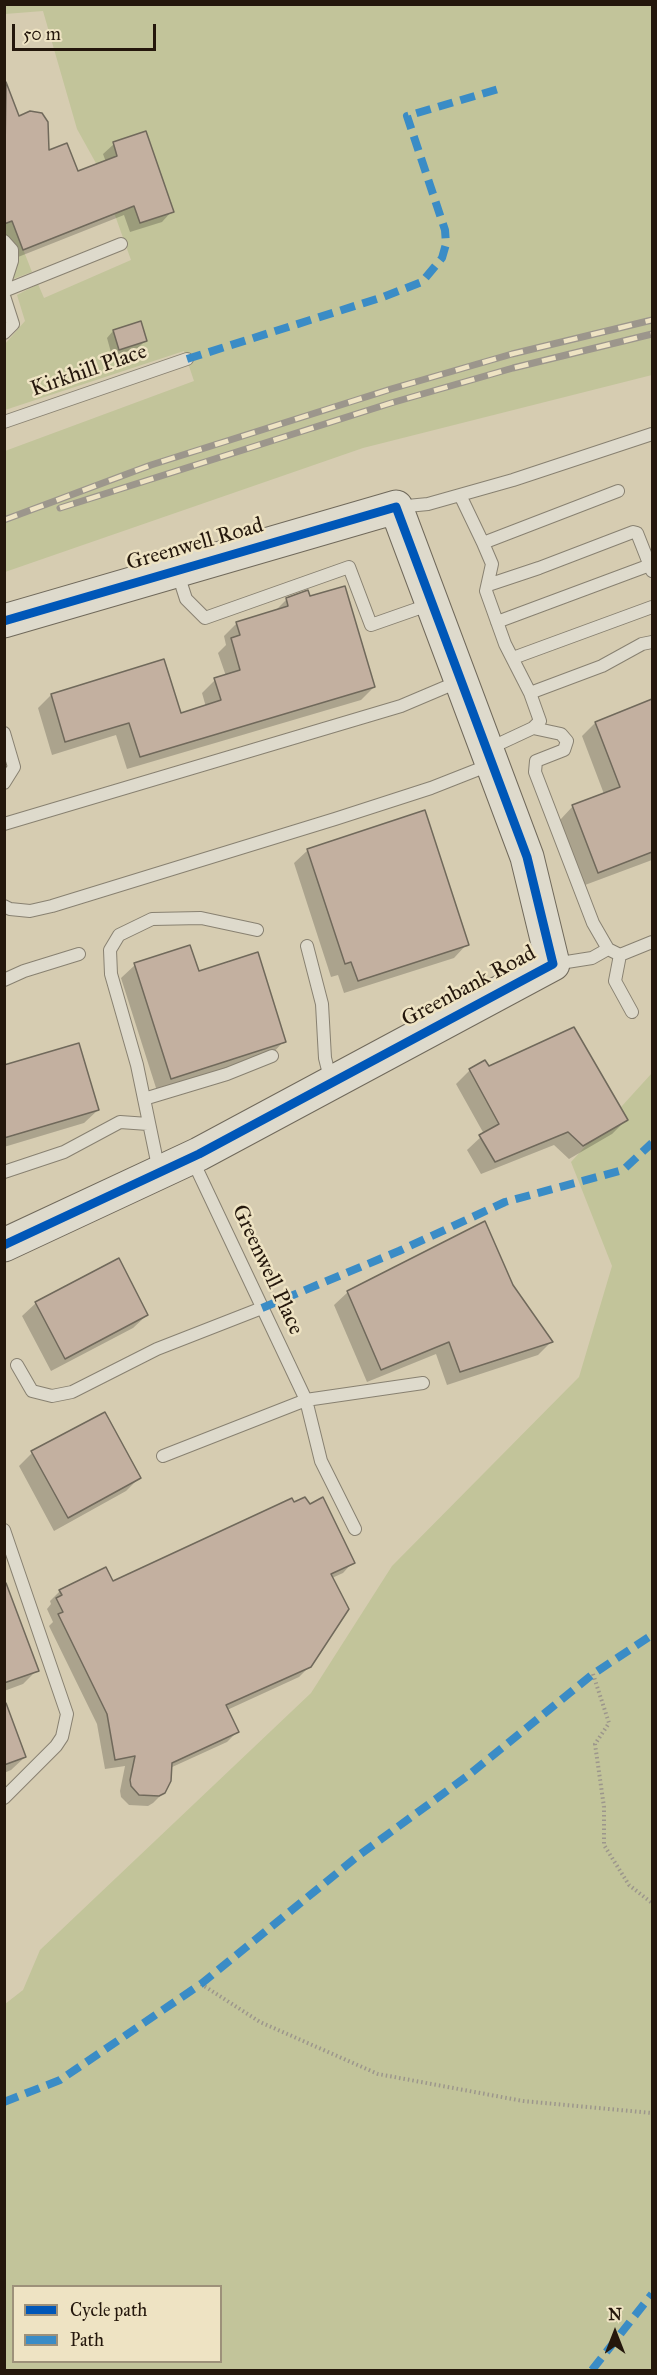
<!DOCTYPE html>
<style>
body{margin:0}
#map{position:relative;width:657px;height:2375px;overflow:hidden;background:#d6ccb1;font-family:"IM FELL Great Primer",serif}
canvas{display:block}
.frame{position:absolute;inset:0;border:6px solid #24170c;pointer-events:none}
.legend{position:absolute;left:12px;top:2285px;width:210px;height:78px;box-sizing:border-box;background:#eee3c3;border:2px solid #9d917a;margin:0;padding:8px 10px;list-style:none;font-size:18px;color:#24170c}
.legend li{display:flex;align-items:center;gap:12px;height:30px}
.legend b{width:30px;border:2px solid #9d917a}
.north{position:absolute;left:585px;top:2303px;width:60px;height:60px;-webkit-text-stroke:4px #eee3c3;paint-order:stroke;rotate:0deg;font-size:16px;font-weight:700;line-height:24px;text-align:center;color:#24170c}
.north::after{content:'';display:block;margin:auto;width:21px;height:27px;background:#24170c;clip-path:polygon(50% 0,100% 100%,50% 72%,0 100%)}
.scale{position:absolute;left:12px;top:24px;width:144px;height:27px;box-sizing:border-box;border:3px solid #24170c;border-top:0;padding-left:8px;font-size:18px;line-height:21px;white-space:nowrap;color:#24170c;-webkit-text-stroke:4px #eee3c3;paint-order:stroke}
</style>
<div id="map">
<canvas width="657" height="2375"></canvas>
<div class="frame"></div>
<ul class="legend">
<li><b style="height:8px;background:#0057b8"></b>Cycle path</li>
<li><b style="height:8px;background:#3a8cc6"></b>Path</li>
</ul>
<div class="north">N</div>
<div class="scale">50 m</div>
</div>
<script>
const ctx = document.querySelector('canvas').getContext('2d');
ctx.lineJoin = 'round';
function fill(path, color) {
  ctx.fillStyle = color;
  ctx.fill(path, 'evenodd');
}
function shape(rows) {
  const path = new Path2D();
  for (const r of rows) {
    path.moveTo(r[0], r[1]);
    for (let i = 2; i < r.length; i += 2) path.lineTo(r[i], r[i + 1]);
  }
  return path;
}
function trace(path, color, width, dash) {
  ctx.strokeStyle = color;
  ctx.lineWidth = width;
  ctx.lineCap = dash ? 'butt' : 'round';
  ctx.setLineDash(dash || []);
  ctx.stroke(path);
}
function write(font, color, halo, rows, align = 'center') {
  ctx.font = font + ' "IM FELL Great Primer",serif';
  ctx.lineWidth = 5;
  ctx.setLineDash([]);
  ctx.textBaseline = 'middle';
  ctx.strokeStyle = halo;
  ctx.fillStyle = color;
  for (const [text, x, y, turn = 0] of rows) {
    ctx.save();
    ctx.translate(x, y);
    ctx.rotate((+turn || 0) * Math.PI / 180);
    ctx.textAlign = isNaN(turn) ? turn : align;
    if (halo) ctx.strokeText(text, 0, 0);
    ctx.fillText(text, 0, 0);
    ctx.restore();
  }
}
fill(shape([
 [5,5,652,5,652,375,363,448,5,572,5,451,194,381,184,351,5,410,5,344,25,321,17,295,38,284,44,298,131,260,97,165,77,129,43,11,5,14],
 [146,132,173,212,140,223,113,143],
 [12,221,32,272,13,279,19,255,15,243,5,234,5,223],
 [652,1073,652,2370,5,2370,5,2004,23,1990,40,1950,311,1693,392,1566,579,1377,612,1266,571,1162],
 [14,2286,220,2286,220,2362,14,2362]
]), '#c2c49a');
fill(shape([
 [4,84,18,118,47,152,77,173,106,162,103,154,114,144,172,211,162,222,130,232,124,215,13,259,4,238],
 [113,331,145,341,138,348,112,356,107,338],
 [309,598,374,687,361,700,127,769,116,735,52,755,38,708,51,695,180,715,206,707,202,693,215,680,226,676,218,653,226,645,224,636,237,623,274,612,286,600],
 [652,701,652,860,585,885,560,820,573,806,604,794,582,736,595,723],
 [308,850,467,944,454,958,344,993,338,975,331,977,294,863],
 [135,965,198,973,284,1041,271,1055,157,1091,121,978],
 [4,1067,98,1110,84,1123,4,1147],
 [488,1068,626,1120,612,1134,569,1159,554,1145,481,1174,467,1150,484,1134,456,1084,470,1070],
 [511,1286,551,1342,538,1355,447,1385,436,1354,367,1382,334,1305,348,1292],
 [36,1303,147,1315,133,1328,51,1371,22,1316],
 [32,1453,139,1478,126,1491,54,1531,19,1466],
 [353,1562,343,1573,332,1578,310,1666,299,1677,227,1710,237,1732,227,1742,170,1768,164,1792,153,1803,148,1806,129,1805,121,1797,120,1791,125,1766,105,1769,97,1724,49,1626,53,1622,47,1609,51,1604,50,1601,60,1591,112,1583],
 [4,1586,37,1670,23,1684,4,1691],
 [4,1702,25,1757,11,1770,4,1773]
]), '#0003');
const building = shape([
 [6,82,19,116,30,111,42,113,48,122,49,150,67,143,78,171,117,156,113,142,146,131,174,212,140,223,134,206,23,250,12,221,4,224,6,82],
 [141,321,147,341,119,350,113,330,141,321],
 [345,586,375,687,140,757,129,723,65,742,51,694,164,659,181,713,221,700,214,678,240,670,231,638,240,635,236,622,288,606,286,598,308,590,310,596,345,586],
 [652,699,652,852,598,873,572,805,620,787,595,722,652,699],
 [425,810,469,945,358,981,351,962,345,964,307,849,425,810],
 [190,945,199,971,258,952,286,1042,171,1079,134,963,190,945],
 [574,1027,628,1120,583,1146,568,1132,495,1162,479,1135,499,1124,469,1069,485,1060,489,1066,574,1027],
 [79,1043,99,1110,4,1138,4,1065,79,1043],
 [485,1221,513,1285,553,1342,460,1372,449,1342,381,1370,347,1291,485,1221],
 [119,1258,148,1315,65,1359,35,1302,119,1258],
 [105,1412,141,1478,68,1518,31,1451,105,1412],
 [305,1497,310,1504,323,1497,355,1563,331,1574,349,1609,311,1667,226,1705,239,1732,172,1763,171,1781,165,1793,159,1796,139,1795,131,1786,130,1780,135,1756,115,1760,107,1714,58,1614,63,1612,56,1598,62,1595,59,1590,106,1567,113,1581,292,1498,294,1502,305,1497],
 [6,1583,39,1671,4,1683,4,1584,6,1583],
 [4,1703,6,1703,26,1757,4,1765,4,1703]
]);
fill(building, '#c3b0a0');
trace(building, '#70695b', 1.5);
const lane = shape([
 [4,241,12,250,12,261,4,286],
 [4,291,121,244],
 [4,296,13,324,4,333],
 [4,422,187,359],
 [460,495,483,543,618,491],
 [397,507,428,504,513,480,652,434],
 [483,543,492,564,486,591,505,644,530,693,602,666,642,644,652,642],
 [177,571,186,599,205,618,349,567,371,625,431,604],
 [488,585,539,568,633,532,637,533,652,571],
 [497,622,650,565],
 [513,658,652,607],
 [533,728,561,734,567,741,564,750,536,761,535,772,593,923,608,949,620,955,652,942],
 [4,733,14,767,4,783],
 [488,749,533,728,540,721,530,693],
 [4,824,401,706,460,681],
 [4,906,10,909,30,911,52,906,335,819,431,788,492,764],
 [307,946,322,1004,325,1058,331,1082],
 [620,955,615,981,632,1012],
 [554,964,592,958,608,949],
 [4,980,24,971,79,954],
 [144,1099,227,1074,272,1056],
 [192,1159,306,1400,321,1461,355,1529],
 [159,1171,137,1065,111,974,110,950,119,935,152,919,201,918,257,930],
 [4,1172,64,1152,120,1122,148,1124],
 [17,1365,32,1391,52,1396,72,1392,157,1349,262,1308],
 [163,1456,306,1400,423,1383],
 [4,1530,67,1714,62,1737,56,1746,4,1798]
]);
const secondary = shape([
 [4,621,396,507,527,857,553,964,199,1154,4,1245]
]);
trace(lane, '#888171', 14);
trace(secondary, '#70695b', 35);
trace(shape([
 [593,1674,609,1723,595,1744,604,1807,604,1845,629,1885,652,1903],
 [201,1984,260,2022,378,2074,523,2101,652,2113]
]), '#9c968c', 4, [1.5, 3]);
trace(lane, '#dedacc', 12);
trace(secondary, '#dedacc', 33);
const rail = shape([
 [60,508,391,403,513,368,652,334],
 [4,520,151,465,391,389,512,354,652,320]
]);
trace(rail, '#9c968c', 7);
trace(rail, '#eee3c3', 4.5, [14]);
trace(shape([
 [187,359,383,297,422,282,442,258,446,244,445,230,407,116,502,88],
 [262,1308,399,1251,505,1202,623,1170,652,1143],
 [4,2102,60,2080,201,1984,358,1856,470,1774,593,1674,652,1635],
 [592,2370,652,2294]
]), '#3a8cc6', 8, [15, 8]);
trace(shape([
 [4,621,396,507,527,857,553,964,199,1154,4,1245]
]), '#0057b8', 9);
write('22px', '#24170c', '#eee3c3', [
 ["Kirkhill Place",89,371,-19],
 ["Greenwell Road",195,545,-16],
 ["Greenbank Road",469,987,-28],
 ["Greenwell Place",267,1270,65]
]);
</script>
